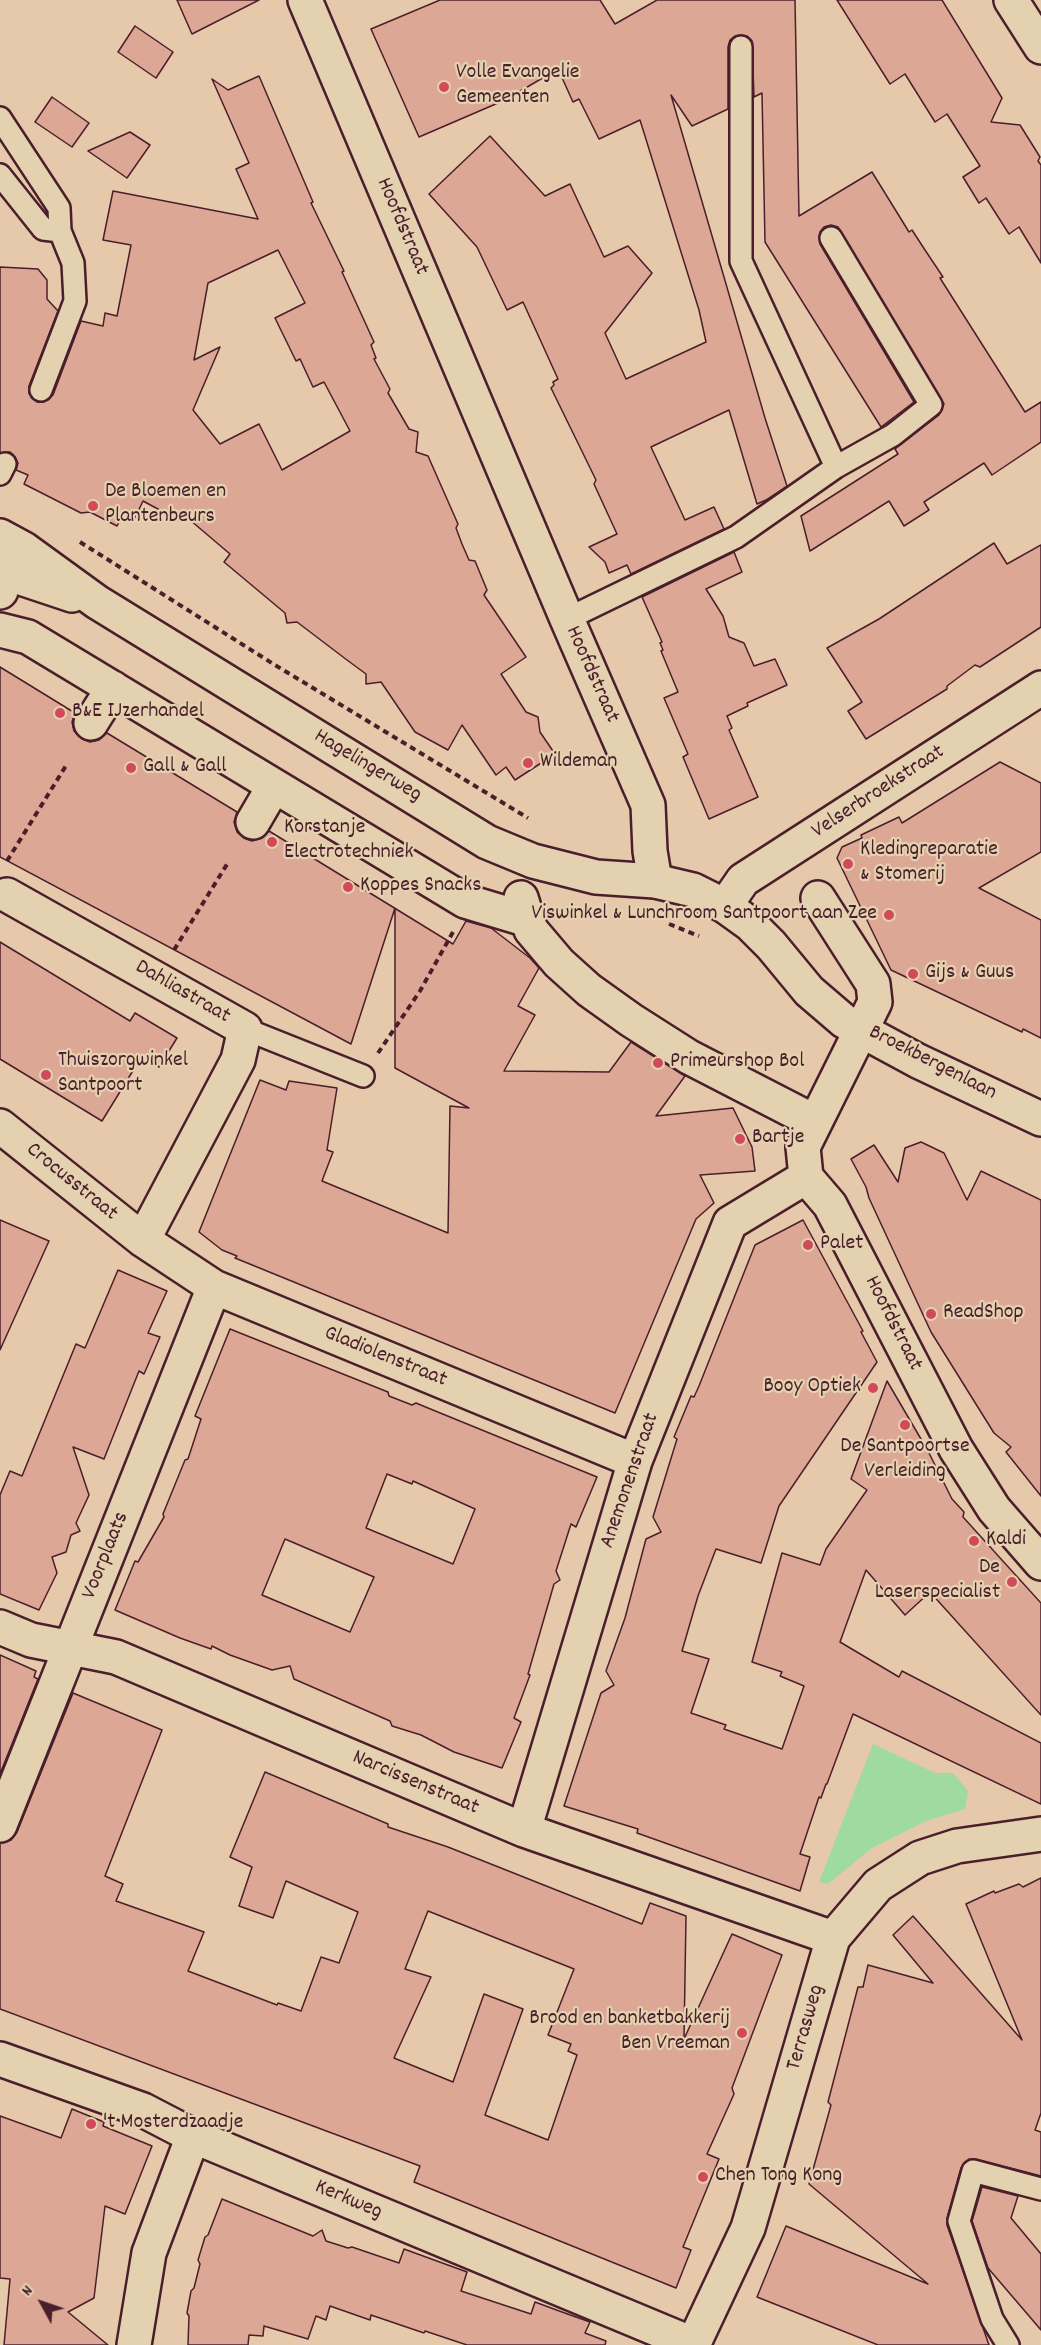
<!DOCTYPE html>
<style>
body{margin:0}
#map{position:relative;width:1041px;height:2345px;overflow:hidden;background:#e6c8aa;font-family:Dekko,sans-serif}
canvas{display:block}
.north{position:absolute;left:12px;top:2273px;width:60px;height:60px;-webkit-text-stroke:4px #e4d1af;paint-order:stroke;rotate:310deg;font-size:16px;font-weight:700;line-height:24px;text-align:center;color:#4a1f2b}
.north::after{content:'';display:block;margin:auto;width:21px;height:27px;background:#4a1f2b;clip-path:polygon(50% 0,100% 100%,50% 72%,0 100%)}
</style>
<div id="map">
<canvas width="1041" height="2345"></canvas>
<div class="north">N</div>
</div>
<script>
const ctx = document.querySelector('canvas').getContext('2d');
ctx.lineJoin = 'round';
function fill(path, color) {
  ctx.fillStyle = color;
  ctx.fill(path, 'evenodd');
}
function shape(rows) {
  const path = new Path2D();
  for (const r of rows) {
    path.moveTo(r[0], r[1]);
    for (let i = 2; i < r.length; i += 2) path.lineTo(r[i], r[i + 1]);
  }
  return path;
}
function trace(path, color, width, dash) {
  ctx.strokeStyle = color;
  ctx.lineWidth = width;
  ctx.lineCap = dash ? 'butt' : 'round';
  ctx.setLineDash(dash || []);
  ctx.stroke(path);
}
function write(font, color, halo, rows, align = 'center') {
  ctx.font = font + ' Dekko,sans-serif';
  ctx.lineWidth = 4.5;
  ctx.setLineDash([]);
  ctx.textBaseline = 'middle';
  ctx.strokeStyle = halo;
  ctx.fillStyle = color;
  for (const [text, x, y, turn = 0] of rows) {
    ctx.save();
    ctx.translate(x, y);
    ctx.rotate((+turn || 0) * Math.PI / 180);
    ctx.textAlign = isNaN(turn) ? turn : align;
    if (halo) ctx.strokeText(text, 0, 0);
    ctx.fillText(text, 0, 0);
    ctx.restore();
  }
}
fill(shape([
 [873,1744,935,1773,953,1773,968,1791,965,1809,926,1821,872,1848,828,1884,819,1882]
]), '#9fda9f');
const building = shape([
 [177,0,259,0,192,34,177,0],
 [440,0,600,0,615,24,657,0,795,0,799,216,872,172,909,232,912,230,925,250,943,277,940,278,1025,412,1041,402,1041,442,992,475,984,463,924,502,929,510,904,526,889,501,810,551,801,516,898,454,895,449,939,415,944,404,838,227,831,225,824,227,820,232,820,244,914,402,881,427,765,242,762,93,754,97,752,41,747,36,735,36,730,40,728,47,728,109,692,126,671,95,765,418,787,486,766,500,757,504,729,410,651,447,685,520,714,507,724,529,631,574,627,565,609,573,605,562,589,547,617,534,594,484,596,480,551,388,554,385,553,382,558,379,523,302,507,310,477,247,429,194,490,136,545,196,570,184,604,257,628,246,652,273,605,333,626,379,706,342,699,310,640,120,599,139,579,99,573,102,558,69,505,100,419,137,371,29,440,0],
 [837,0,942,0,1002,98,991,122,1020,125,1040,157,1038,161,1041,165,1041,263,1019,227,1009,234,986,198,979,203,963,177,980,166,947,114,935,122,905,74,890,84,837,0],
 [135,26,173,52,156,78,118,52,135,26],
 [259,76,313,202,311,203,344,271,342,272,374,342,371,345,376,358,374,359,390,389,388,393,409,429,418,432,416,452,428,456,458,524,456,528,462,544,469,560,475,561,487,590,484,595,526,657,501,674,526,712,538,717,540,732,555,754,515,780,506,767,496,775,462,725,448,750,415,732,381,682,366,684,366,674,347,660,297,622,287,623,285,613,224,562,230,554,190,520,182,522,143,501,135,518,124,512,117,526,90,512,81,513,24,484,28,475,16,470,18,463,15,457,10,452,0,453,0,267,38,269,47,280,47,299,58,311,29,386,29,393,32,398,37,402,44,402,53,395,81,321,103,326,105,313,117,316,131,245,103,240,113,191,258,219,236,169,249,163,212,79,228,90,259,76],
 [278,250,305,303,275,318,296,361,300,359,313,387,324,382,350,431,282,470,259,424,220,444,193,410,220,347,194,360,208,283,278,250],
 [52,97,89,123,72,147,35,122,52,97],
 [130,132,150,145,127,178,88,151,130,132],
 [994,543,1007,564,1041,545,1041,627,980,667,975,665,947,686,947,689,866,739,848,711,862,702,827,648,879,619,994,543],
 [734,552,742,572,706,589,723,616,729,637,744,643,754,666,775,659,787,685,747,703,748,706,727,716,732,728,729,730,758,797,709,819,683,757,688,754,664,698,678,692,661,651,663,650,660,643,662,642,642,597,734,552],
 [0,667,75,713,72,722,74,731,82,739,90,742,99,740,107,733,237,812,234,822,237,832,244,838,252,841,262,838,269,831,453,944,466,921,491,928,530,958,539,968,518,1006,535,1015,504,1071,609,1072,631,1042,685,1076,656,1116,733,1108,752,1147,755,1171,700,1175,714,1203,696,1219,615,1413,235,1258,237,1256,222,1250,199,1232,260,1080,286,1090,289,1081,337,1088,327,1150,333,1152,322,1181,448,1233,450,1106,469,1108,395,1068,395,908,351,1044,0,857,0,667],
 [1000,762,1041,783,1041,852,979,888,1041,920,1041,1038,1023,1029,1022,1032,891,970,837,858,842,847,862,838,861,835,899,817,902,823,1000,762],
 [0,942,130,1021,135,1013,177,1038,159,1067,142,1056,102,1121,0,1059,0,942],
 [921,1142,944,1153,967,1200,981,1171,1041,1200,1041,1496,1006,1452,1011,1447,994,1433,931,1332,869,1198,866,1187,851,1159,874,1145,898,1182,905,1148,921,1142],
 [0,1220,49,1241,0,1350,0,1220],
 [803,1220,863,1331,861,1332,877,1362,779,1506,761,1563,716,1549,698,1596,682,1651,709,1659,691,1713,726,1725,724,1729,782,1749,804,1686,780,1676,782,1672,752,1662,782,1553,820,1565,826,1549,867,1490,851,1479,887,1381,928,1451,952,1499,964,1512,963,1517,1041,1603,1041,1715,930,1592,905,1615,866,1570,840,1642,899,1677,902,1671,1041,1743,1041,1804,853,1714,827,1784,826,1784,821,1798,819,1797,800,1854,810,1857,800,1891,637,1833,638,1829,564,1806,601,1693,614,1685,606,1671,625,1618,646,1539,661,1532,653,1517,677,1439,674,1437,691,1396,694,1397,699,1386,755,1245,803,1220],
 [118,1270,167,1291,148,1333,160,1337,144,1374,139,1371,104,1459,73,1447,89,1495,76,1523,80,1531,71,1535,66,1552,52,1557,57,1573,39,1610,0,1594,0,1495,10,1471,22,1476,76,1344,85,1348,118,1270],
 [230,1329,388,1392,389,1396,412,1405,416,1403,428,1408,597,1477,576,1527,571,1524,556,1571,560,1580,554,1584,528,1674,530,1675,514,1718,521,1722,502,1768,454,1752,421,1735,392,1726,390,1721,294,1679,290,1666,272,1670,230,1655,212,1646,211,1649,180,1638,115,1610,135,1561,138,1562,164,1517,163,1514,185,1460,188,1459,201,1419,195,1416,230,1329],
 [387,1474,412,1484,413,1481,475,1509,453,1564,366,1528,387,1474],
 [285,1539,374,1577,350,1632,262,1595,285,1539],
 [0,1655,36,1671,34,1677,38,1679,0,1774,0,1655],
 [73,1693,162,1730,105,1876,123,1884,116,1901,204,1932,188,1971,277,2005,278,2003,301,2011,321,1957,339,1963,358,1912,286,1881,273,1918,239,1906,252,1867,230,1857,265,1772,388,1824,388,1827,448,1847,642,1924,650,1903,686,1916,684,2039,732,1934,782,1955,732,2088,734,2094,707,2154,719,2159,683,2247,691,2250,676,2288,414,2182,420,2166,0,2009,0,1843,11,1840,17,1832,73,1693],
 [428,1911,574,1969,548,2035,571,2044,568,2051,577,2055,548,2140,485,2115,523,2009,484,1994,453,2082,394,2058,431,1977,405,1969,428,1911],
 [1041,1878,1041,2113,1035,2130,1041,2132,1041,2176,976,2159,969,2159,961,2168,947,2218,947,2225,989,2345,878,2345,757,2297,786,2226,928,2284,809,2184,831,2105,828,2102,858,1987,863,1987,868,1965,933,1983,893,1935,913,1916,1022,2040,966,1904,994,1891,995,1893,1019,1884,1023,1887,1041,1878],
 [72,2109,104,2122,103,2126,152,2146,125,2214,105,2206,94,2298,68,2312,108,2345,4,2345,10,2279,0,2278,0,2116,61,2138,72,2109],
 [982,2187,1018,2196,1011,2218,1041,2254,1041,2330,988,2268,972,2221,982,2187],
 [222,2199,313,2236,322,2230,326,2241,348,2248,352,2247,399,2263,404,2249,467,2272,461,2291,531,2314,535,2302,562,2312,590,2322,585,2333,606,2341,605,2345,467,2345,425,2331,424,2333,371,2315,370,2320,330,2306,326,2320,316,2316,308,2339,264,2326,263,2336,249,2335,248,2345,188,2345,189,2316,187,2313,191,2291,194,2288,200,2264,198,2260,205,2237,208,2235,222,2199]
]);
fill(building, '#dda795');
trace(building, '#4a1f2b', 1.5);
const lane = shape([
 [0,118,59,208,60,231,73,263,75,301,41,390],
 [0,175,43,229,60,231],
 [831,238,931,405,893,435,836,467],
 [0,474,5,464],
 [567,619,736,537,836,467,741,261,741,47],
 [245,1029,363,1076],
 [1008,2345,992,2319,959,2221,973,2171,1041,2189]
]);
const street = shape([
 [305,0,567,619,648,805,650,851,655,881],
 [1011,0,1041,47],
 [0,592,1,591],
 [0,630,28,637,465,901,528,920],
 [91,723,113,688],
 [253,822,274,786],
 [7,895,245,1029,238,1060,143,1240],
 [521,898,531,930,559,963,589,990,631,1020,689,1057,815,1122],
 [818,898,873,984,875,1002,803,1147,806,1177,830,1205,956,1449,994,1509,1041,1563],
 [725,906,743,880,1041,688],
 [0,1126,143,1240,214,1287,635,1461],
 [0,1627,31,1640,116,1657,524,1830,833,1938],
 [0,1825,214,1287],
 [524,1830,635,1461,730,1223,806,1177],
 [0,2059,143,2110,193,2136,695,2345],
 [134,2345,149,2253,193,2136],
 [693,2345,748,2228,833,1938,878,1885,920,1858,957,1846,1041,1834]
]);
const secondary = shape([
 [0,536,24,549,97,602,487,842,533,861,596,877,655,881,693,890,725,906,750,924,771,945,809,991,844,1021,918,1061,1041,1119],
 [0,571,72,595]
]);
trace(lane, '#4a1f2b', 26);
trace(street, '#4a1f2b', 38);
trace(secondary, '#4a1f2b', 38);
trace(shape([
 [80,542,275,665,528,818],
 [7,861,67,764],
 [669,924,699,936],
 [174,950,229,861],
 [378,1053,420,991,453,932]
]), '#4a1f2b', 4, [6, 4.5]);
trace(lane, '#e4d1af', 21);
trace(street, '#e4d1af', 33);
trace(secondary, '#e4d1af', 33);
for (const [x, y, r, color] of [
 [444,87,6,"#d1495b"],
 [93,506,6,"#d1495b"],
 [60,713,6,"#d1495b"],
 [528,763,6,"#d1495b"],
 [131,768,6,"#d1495b"],
 [272,842,6,"#d1495b"],
 [848,864,6,"#d1495b"],
 [348,887,6,"#d1495b"],
 [889,915,6,"#d1495b"],
 [913,974,6,"#d1495b"],
 [658,1063,6,"#d1495b"],
 [46,1075,6,"#d1495b"],
 [740,1139,6,"#d1495b"],
 [808,1245,6,"#d1495b"],
 [931,1314,6,"#d1495b"],
 [873,1388,6,"#d1495b"],
 [905,1425,6,"#d1495b"],
 [974,1541,6,"#d1495b"],
 [1012,1582,6,"#d1495b"],
 [742,2033,6,"#d1495b"],
 [91,2124,6,"#d1495b"],
 [703,2177,6,"#d1495b"]
]) {
  const dot = new Path2D();
  dot.arc(x, y, r, 0, 2 * Math.PI);
  ctx.fillStyle = color;
  ctx.fill(dot);
  trace(dot, '#e4d1af', 2);
}
write('22px', '#4a1f2b', '#e4d1af', [
 ["Volle Evangelie",456,74],
 ["Gemeenten",456,99],
 ["De Bloemen en",105,493],
 ["Plantenbeurs",105,518],
 ["B&E IJzerhandel",72,713],
 ["Wildeman",540,763],
 ["Gall & Gall",143,768],
 ["Korstanje",284,829],
 ["Electrotechniek",284,854],
 ["Kledingreparatie",860,851],
 ["& Stomerij",860,876],
 ["Koppes Snacks",360,887],
 ["Viswinkel & Lunchroom Santpoort aan Zee",877,915,"right"],
 ["Gijs & Guus",925,974],
 ["Thuiszorgwinkel",58,1062],
 ["Santpoort",58,1087],
 ["Primeurshop Bol",670,1063],
 ["Bartje",752,1139],
 ["Palet",820,1245],
 ["ReadShop",943,1314],
 ["Booy Optiek",861,1388,"right"],
 ["De Santpoortse",905,1448,"center"],
 ["Verleiding",905,1473,"center"],
 ["Kaldi",986,1541],
 ["De",1000,1569,"right"],
 ["Laserspecialist",1000,1594,"right"],
 ["Brood en banketbakkerij",730,2020,"right"],
 ["Ben Vreeman",730,2045,"right"],
 ["'t Mosterdzaadje",103,2124],
 ["Chen Tong Kong",715,2177]
], 'left');
write('22px', '#4a1f2b', '#e4d1af', [
 ["Hoofdstraat",401,227,67],
 ["Hoofdstraat",591,675,66],
 ["Hagelingerweg",367,767,31],
 ["Velserbroekstraat",879,793,-33],
 ["Dahliastraat",182,993,30],
 ["Broekbergenlaan",932,1064,27],
 ["Crocusstraat",71,1183,39],
 ["Hoofdstraat",892,1324,63],
 ["Gladiolenstraat",385,1358,22],
 ["Anemonenstraat",631,1481,-71],
 ["Voorplaats",107,1556,-68],
 ["Narcissenstraat",415,1784,23],
 ["Terrasweg",807,2028,-74],
 ["Kerkweg",348,2201,23]
]);
</script>
